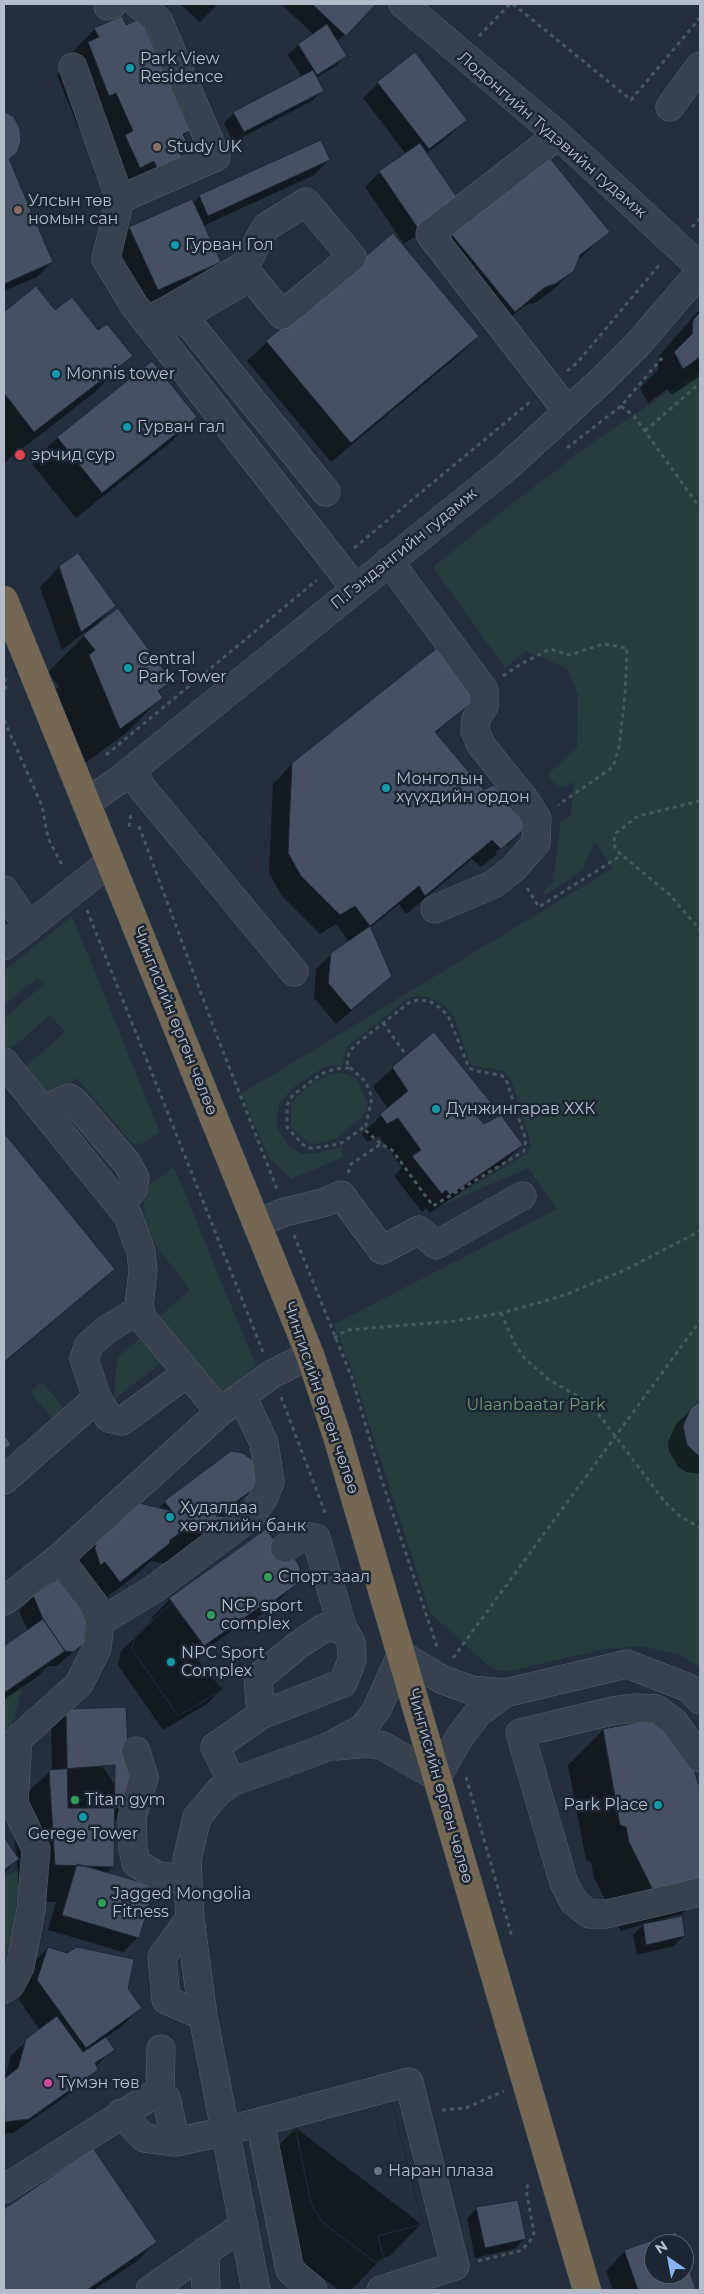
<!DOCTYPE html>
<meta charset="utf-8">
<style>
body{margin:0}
#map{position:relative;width:704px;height:2294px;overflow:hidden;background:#242f3e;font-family:Montserrat,sans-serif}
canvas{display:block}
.frame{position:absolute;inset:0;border:5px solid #b4bcc9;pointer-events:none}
.north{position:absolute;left:644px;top:2234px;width:50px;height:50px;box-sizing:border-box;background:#1d2633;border:1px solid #59626f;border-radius:50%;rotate:327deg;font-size:14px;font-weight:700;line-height:20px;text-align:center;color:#b4bcc9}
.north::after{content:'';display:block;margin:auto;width:18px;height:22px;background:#8ab4f8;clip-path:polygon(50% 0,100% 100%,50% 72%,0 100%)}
</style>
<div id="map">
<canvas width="704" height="2294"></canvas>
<div class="frame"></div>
<div class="north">N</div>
</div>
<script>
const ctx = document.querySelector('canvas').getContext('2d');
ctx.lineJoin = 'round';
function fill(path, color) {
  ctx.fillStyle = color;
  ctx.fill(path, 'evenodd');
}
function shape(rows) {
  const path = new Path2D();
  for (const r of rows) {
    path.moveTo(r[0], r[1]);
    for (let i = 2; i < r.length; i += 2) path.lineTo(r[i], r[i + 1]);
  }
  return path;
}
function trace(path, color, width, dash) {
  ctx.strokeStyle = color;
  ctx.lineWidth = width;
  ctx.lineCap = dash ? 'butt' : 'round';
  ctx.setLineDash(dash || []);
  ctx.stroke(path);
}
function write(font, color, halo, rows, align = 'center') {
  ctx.font = font + ' Montserrat,sans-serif';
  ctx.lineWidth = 5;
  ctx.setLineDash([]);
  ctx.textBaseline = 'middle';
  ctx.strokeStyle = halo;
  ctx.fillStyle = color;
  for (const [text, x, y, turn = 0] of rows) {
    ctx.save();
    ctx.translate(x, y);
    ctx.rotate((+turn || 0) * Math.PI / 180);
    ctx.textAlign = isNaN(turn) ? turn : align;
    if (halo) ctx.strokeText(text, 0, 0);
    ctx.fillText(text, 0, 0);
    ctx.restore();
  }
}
fill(shape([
 [700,371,700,1668,681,1655,640,1646,606,1649,509,1671,497,1670,489,1666,430,1613,354,1376,334,1324,557,1209,528,1168,432,1210,526,1154,530,1148,530,1140,511,1079,503,1071,471,1065,454,1017,444,1005,433,999,419,995,407,999,349,1045,345,1052,342,1068,331,1065,316,1072,294,1087,280,1102,277,1115,277,1127,289,1146,302,1154,317,1153,342,1146,343,1157,292,1179,269,1158,241,1094,613,868,595,842,583,868,569,880,545,895,543,892,554,880,560,823,571,815,574,782,564,787,559,787,550,780,548,774,577,747,578,696,568,669,526,651,505,668,433,567,506,508,599,438],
 [72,916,160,1132,143,1143,134,1145,129,1140,77,1078,51,1098,23,1069,65,1032,50,1015,16,1045,4,1049,4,1018,44,984,37,978,4,1005,4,971],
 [343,1073,356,1078,367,1102,366,1111,361,1118,337,1138,315,1144,309,1143,290,1126,292,1103,295,1098,314,1082,331,1074],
 [174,1167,256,1366,223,1394,213,1388,156,1320,190,1290,151,1239,145,1221,144,1201,148,1186],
 [142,1337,163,1361,114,1400,117,1357],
 [42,1382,70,1415,58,1425,30,1392],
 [23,1685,4,1753,4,1698],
 [20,1868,14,1926,4,1964,4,1879]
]), '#263c3f');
fill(shape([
 [180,4,218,4,200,22],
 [281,4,374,4,337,42,346,56,336,66,316,78,322,91,312,101,233,142,224,123,234,113,302,77,288,55,298,45,314,35],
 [95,29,188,131,183,137,187,147,179,155,108,199,94,167,101,161,84,124,78,127,57,75,66,66,63,61],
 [378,83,465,120,450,135,426,154,444,217,404,244,365,187,380,172,406,154,363,98],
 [4,112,13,118,8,159,52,262,37,277,4,291],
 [329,160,314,175,203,226,219,262,204,277,143,305,115,243,130,228,193,203,200,196],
 [608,232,577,261,573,270,553,290,535,303,524,306,495,330,434,255,453,236],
 [36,288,55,311,98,332,131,356,95,392,4,463,4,313],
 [700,309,700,376,672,395,667,389,648,403,640,388,658,370,659,356],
 [478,336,459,355,331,462,247,361,267,342],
 [152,362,196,417,170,443,76,518,32,464,57,438],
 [59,567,114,605,93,629,170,681,158,693,161,698,125,734,84,764,53,692,59,687,48,672,87,633,86,631,62,650,40,587],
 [477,697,435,734,484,792,526,827,507,846,507,842,496,852,497,854,507,846,481,867,472,859,406,914,399,904,370,928,391,976,336,1024,314,998,316,969,332,954,349,942,336,924,320,934,282,896,269,873,273,784,292,764],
 [393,1068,490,1104,477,1117,484,1126,522,1145,502,1164,430,1213,426,1208,422,1212,394,1176,402,1168,379,1136,367,1142,362,1134,388,1109,373,1087],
 [4,1135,114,1269,4,1363],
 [700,1402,700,1474,686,1472,678,1467,669,1451,668,1442,676,1424],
 [254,1487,191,1549,171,1565,151,1561,135,1576,87,1612,89,1638,57,1666,48,1666,37,1677,4,1700,4,1648,28,1631,19,1611,34,1596,60,1579,67,1569,107,1528,158,1509,165,1502],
 [296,1583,276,1603,251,1622,247,1620,195,1657,222,1689,207,1704,163,1730,118,1665,121,1651,153,1621,151,1618,170,1599],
 [66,1710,129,1807,114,1822,113,1867,106,1873,138,1937,123,1952,48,1930,56,1902,19,1901,17,1860,4,1873,4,1840,16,1857,13,1807,50,1771,52,1771,51,1725],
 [603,1730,697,1785,700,1785,700,1895,682,1914,664,1919,684,1936,674,1946,637,1955,633,1935,644,1924,621,1931,594,1878,591,1862,586,1860,568,1765],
 [48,1948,127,1989,140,2008,121,2027,105,2038,113,2050,95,2067,97,2070,82,2085,13,2133,4,2134,4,2080,11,2055,40,2030,19,2000,29,1967],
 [296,2128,421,2224,390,2256,382,2258,351,2290,339,2290,291,2254,264,2160],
 [92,2150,156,2242,137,2261,94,2290,4,2290,4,2211],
 [477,2208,525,2239,514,2249,475,2258,467,2218],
 [675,2234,679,2244,654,2244,654,2274,684,2274,684,2259,695,2290,613,2290,606,2271,625,2251]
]), '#0007');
const building = shape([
 [312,4,376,4,346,36,312,4],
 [122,16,126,25,141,18,190,131,183,134,189,147,179,151,183,159,158,170,154,161,140,168,125,135,133,131,116,93,109,96,88,42,99,37,94,28,122,16],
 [327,24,347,56,317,75,298,44,327,24],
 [415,52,467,120,429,149,377,82,415,52],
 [313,70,324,91,244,132,233,112,313,70],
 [4,111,14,117,20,129,21,141,17,153,9,159,53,262,4,284,4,111],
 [321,140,330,160,208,216,199,195,321,140],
 [420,143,460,202,419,230,379,171,420,143],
 [548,156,610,232,580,255,574,271,555,284,545,287,515,312,452,235,548,156],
 [192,199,221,262,158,290,129,227,192,199],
 [393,233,479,336,351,443,266,341,393,233],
 [36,286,55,310,72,297,98,330,107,324,133,356,34,432,4,393,4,312,36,286],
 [700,312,700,357,683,369,674,352,692,334,693,320,700,312],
 [152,361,197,417,102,493,57,437,152,361],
 [78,553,116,606,81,632,59,566,78,553],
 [118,608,172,681,158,691,163,698,120,729,89,655,95,650,83,635,118,608],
 [437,648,479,697,435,732,484,790,494,785,527,827,501,849,492,840,425,896,419,886,370,926,355,906,340,915,301,876,288,853,292,763,437,648],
 [370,926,392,976,351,1010,328,983,331,953,370,926],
 [434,1032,492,1104,477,1116,484,1124,501,1115,523,1145,450,1195,446,1190,442,1194,412,1156,421,1150,398,1118,387,1124,380,1114,408,1091,392,1067,434,1032],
 [4,1133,115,1269,4,1362,4,1133],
 [700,1401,700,1457,687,1445,683,1426,691,1408,700,1401],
 [4,1435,11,1444,4,1450,4,1435],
 [231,1451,243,1453,252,1460,258,1469,255,1488,216,1516,225,1517,204,1534,184,1530,170,1540,169,1544,120,1582,105,1562,100,1565,95,1548,98,1535,139,1503,172,1511,164,1501,231,1451],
 [266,1529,283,1552,287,1549,299,1565,301,1574,297,1584,271,1603,267,1602,204,1646,169,1598,266,1529],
 [60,1577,92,1622,90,1639,73,1652,65,1651,43,1619,33,1595,60,1577],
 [172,1603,204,1646,194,1653,224,1689,178,1716,132,1649,135,1635,172,1603],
 [172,1603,204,1646,194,1653,224,1689,178,1716,132,1649,135,1635,172,1603],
 [43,1619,65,1651,4,1693,4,1646,43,1619],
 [126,1707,131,1808,68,1808,66,1709,126,1707],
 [665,1717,693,1765,698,1784,700,1784,700,1884,656,1896,629,1842,626,1827,620,1825,603,1729,665,1717],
 [115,1765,114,1867,55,1865,49,1770,115,1765],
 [4,1837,19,1859,4,1870,4,1837],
 [77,1864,155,1886,139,1938,62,1915,77,1864],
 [682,1916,685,1936,646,1945,643,1924,682,1916],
 [48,1947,67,1953,77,1947,134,1959,128,1989,142,2008,86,2048,37,1980,48,1947],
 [57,2016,83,2052,106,2037,115,2050,95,2063,98,2070,29,2119,5,2122,4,2079,18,2068,26,2039,57,2016],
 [391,2099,423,2224,378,2236,384,2259,375,2262,323,2223,311,2203,295,2127,391,2099],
 [391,2099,423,2224,378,2236,384,2259,375,2262,323,2223,311,2203,295,2127,391,2099],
 [93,2148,157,2242,87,2290,4,2290,4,2209,93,2148],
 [518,2200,526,2239,485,2248,476,2207,518,2200],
 [676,2232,680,2244,654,2244,654,2274,684,2274,684,2255,696,2290,638,2290,624,2250,676,2232]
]);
fill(building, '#455162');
trace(building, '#1f2835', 1);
const minor = shape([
 [403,4,558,135,700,267],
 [108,6,113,4],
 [73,67,120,199,106,259,134,305,355,588],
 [670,107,700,66],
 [558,135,430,234,568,412],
 [120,199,216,157,158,20,138,4],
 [175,306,326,492],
 [147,322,245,265,266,227,306,202,352,257,282,315,251,277,155,332],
 [389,561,484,690,484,706,476,719,475,731,481,745,525,800,537,819,536,843,514,868,494,884,435,909],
 [131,770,142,788,294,972],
 [86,803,118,781,508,466,602,380,637,345,700,272],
 [4,890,29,927],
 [4,946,110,862],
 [4,1062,128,1216,141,1252,143,1271,139,1305,142,1318,220,1412],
 [43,1110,69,1098,74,1101,127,1163,135,1178,133,1189,121,1206],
 [258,1223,285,1212,326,1202,341,1195,382,1250,419,1230,436,1245,522,1196],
 [140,1309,106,1330,89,1345,84,1359,97,1398,109,1418,122,1421,175,1382],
 [4,1480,97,1398],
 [285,1548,303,1536,316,1538,343,1629],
 [4,1601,59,1558,220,1412,272,1374,310,1355],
 [100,1622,154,1589,251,1516,263,1499,270,1482,264,1443,242,1396],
 [337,1746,368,1743,383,1746,437,1777,459,1738,477,1714,505,1693],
 [136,1751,144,1777,132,1817,133,1848,136,1863,159,1877,174,1877,188,1883],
 [700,1758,674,1722,656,1709,636,1708,612,1711,520,1733,564,1883,574,1902,589,1914,607,1914,700,1892],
 [232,1782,215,1747,261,1715,343,1683,352,1660,351,1642,343,1629,325,1627,297,1646,258,1678,261,1715],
 [190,1918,162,1957,166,2000,203,2016],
 [4,1989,11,1984,20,1967,31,1910,36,1849,14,1803,18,1739,79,1684,97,1648,100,1622,94,1604,59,1558],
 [160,2094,161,2049],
 [121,2113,144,2138,176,2142],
 [260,2122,290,2270,313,2290],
 [4,2189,153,2095,160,2094,166,2098,176,2142,226,2131,409,2082,455,2266,381,2290],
 [205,2251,206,2290],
 [150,2290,244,2225],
 [256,2290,203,2016,190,1918,187,1860,197,1817,219,1791,232,1782,328,1747,363,1728,377,1709,401,1655,443,1680,471,1690,505,1693,627,1664,689,1688,700,1700]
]);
const highway = shape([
 [4,600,310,1355,337,1436,587,2290]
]);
trace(minor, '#565f6c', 29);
trace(highway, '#434c59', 29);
trace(shape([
 [513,4,631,100,700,18],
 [479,36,510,4],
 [692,227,700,219],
 [567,371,577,363,660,264],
 [621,406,634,416,700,508],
 [645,431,700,383],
 [567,448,621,406,662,358],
 [354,548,530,402],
 [503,676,521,664,550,649,570,655,603,644,627,648,625,695,619,747,613,767,558,805],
 [4,678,6,683,4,694],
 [4,720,42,806,48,838,63,867],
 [106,755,317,580],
 [700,801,638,816,616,833,613,843,617,851,670,895,700,930],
 [139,826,215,1031,277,1189],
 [129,827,131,813],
 [527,888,539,907,622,855],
 [87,910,263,1352],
 [383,1023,406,1055],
 [349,1068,335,1069,321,1074,293,1095,287,1105,287,1127,302,1144,308,1148,314,1148,340,1144,364,1127],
 [348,1173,351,1164,381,1144,392,1150,433,1206,524,1151,526,1140,506,1079,501,1075,476,1071,469,1068,449,1018,442,1009,429,1001,418,1000,410,1002,354,1046,349,1053,347,1065,365,1081,372,1097,365,1130,381,1144],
 [294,1235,352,1378,381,1478,437,1647],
 [501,1313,515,1344,525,1359,548,1379,579,1397,594,1408,665,1502,680,1516,700,1528],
 [334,1338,347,1330,455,1321,501,1313,538,1303,565,1295,627,1269,700,1231],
 [281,1397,326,1515],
 [453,1658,700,1321],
 [466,1777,512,1937],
 [442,2110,466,2108,504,2091],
 [478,2261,520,2251,529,2243,534,2233,526,2189,529,2183]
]), '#44595c', 3, [4, 4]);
trace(minor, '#38414e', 28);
trace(highway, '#746855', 28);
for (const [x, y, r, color] of [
 [130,68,5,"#0f9aa8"],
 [157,147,5,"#8d6e63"],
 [18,210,5,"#8d6e63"],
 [175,245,5,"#0f9aa8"],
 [56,374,5,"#0f9aa8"],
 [127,427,5,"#0f9aa8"],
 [20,455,6,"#e0444e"],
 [128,668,5,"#0f9aa8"],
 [386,788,5,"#0f9aa8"],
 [436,1109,5,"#0f9aa8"],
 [170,1517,5,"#0f9aa8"],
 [268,1577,5,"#2e9e5b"],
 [211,1615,5,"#2e9e5b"],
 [171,1662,5,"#0f9aa8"],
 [75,1800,5,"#2e9e5b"],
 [658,1805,5,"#0f9aa8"],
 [83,1817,5,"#0f9aa8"],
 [102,1903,5,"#2e9e5b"],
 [48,2083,5,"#d1479c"],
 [378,2171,5,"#6b7280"]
]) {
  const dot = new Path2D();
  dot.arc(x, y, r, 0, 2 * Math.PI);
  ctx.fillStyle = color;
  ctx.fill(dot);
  trace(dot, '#1d2633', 2);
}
write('16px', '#b4bcc9', '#1d2633', [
 ["Park View",140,59],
 ["Residence",140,77],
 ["Study UK",167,147],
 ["Улсын төв",28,201],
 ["номын сан",28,219],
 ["Гурван Гол",185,245],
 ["Monnis tower",66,374],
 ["Гурван гал",137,427],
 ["эрчид сур",31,455],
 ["Central",138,659],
 ["Park Tower",138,677],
 ["Монголын",396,779],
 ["хүүхдийн ордон",396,797],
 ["Дүнжингарав ХХК",446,1109],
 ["Худалдаа",180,1508],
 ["хөгжлийн банк",180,1526],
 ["Спорт заал",278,1577],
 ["NCP sport",221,1606],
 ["complex",221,1624],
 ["NPC Sport",181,1653],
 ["Complex",181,1671],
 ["Titan gym",85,1800],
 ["Park Place",648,1805,"right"],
 ["Gerege Tower",83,1834,"center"],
 ["Jagged Mongolia",112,1894],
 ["Fitness",112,1912],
 ["Түмэн төв",58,2083],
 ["Наран плаза",388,2171]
], 'left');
write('16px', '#b4bcc9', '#1d2633', [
 ["Лодонгийн Түдэвийн гудамж",552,135,41],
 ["П.Гэндэнгийн гудамж",404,549,-39],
 ["Чингисийн өргөн чөлөө",175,1021,68],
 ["Чингисийн өргөн чөлөө",321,1398,71],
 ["Чингисийн өргөн чөлөө",440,1786,74]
]);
write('16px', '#6b9a76', '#1d2633', [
 ["Ulaanbaatar Park",536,1405]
]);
</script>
